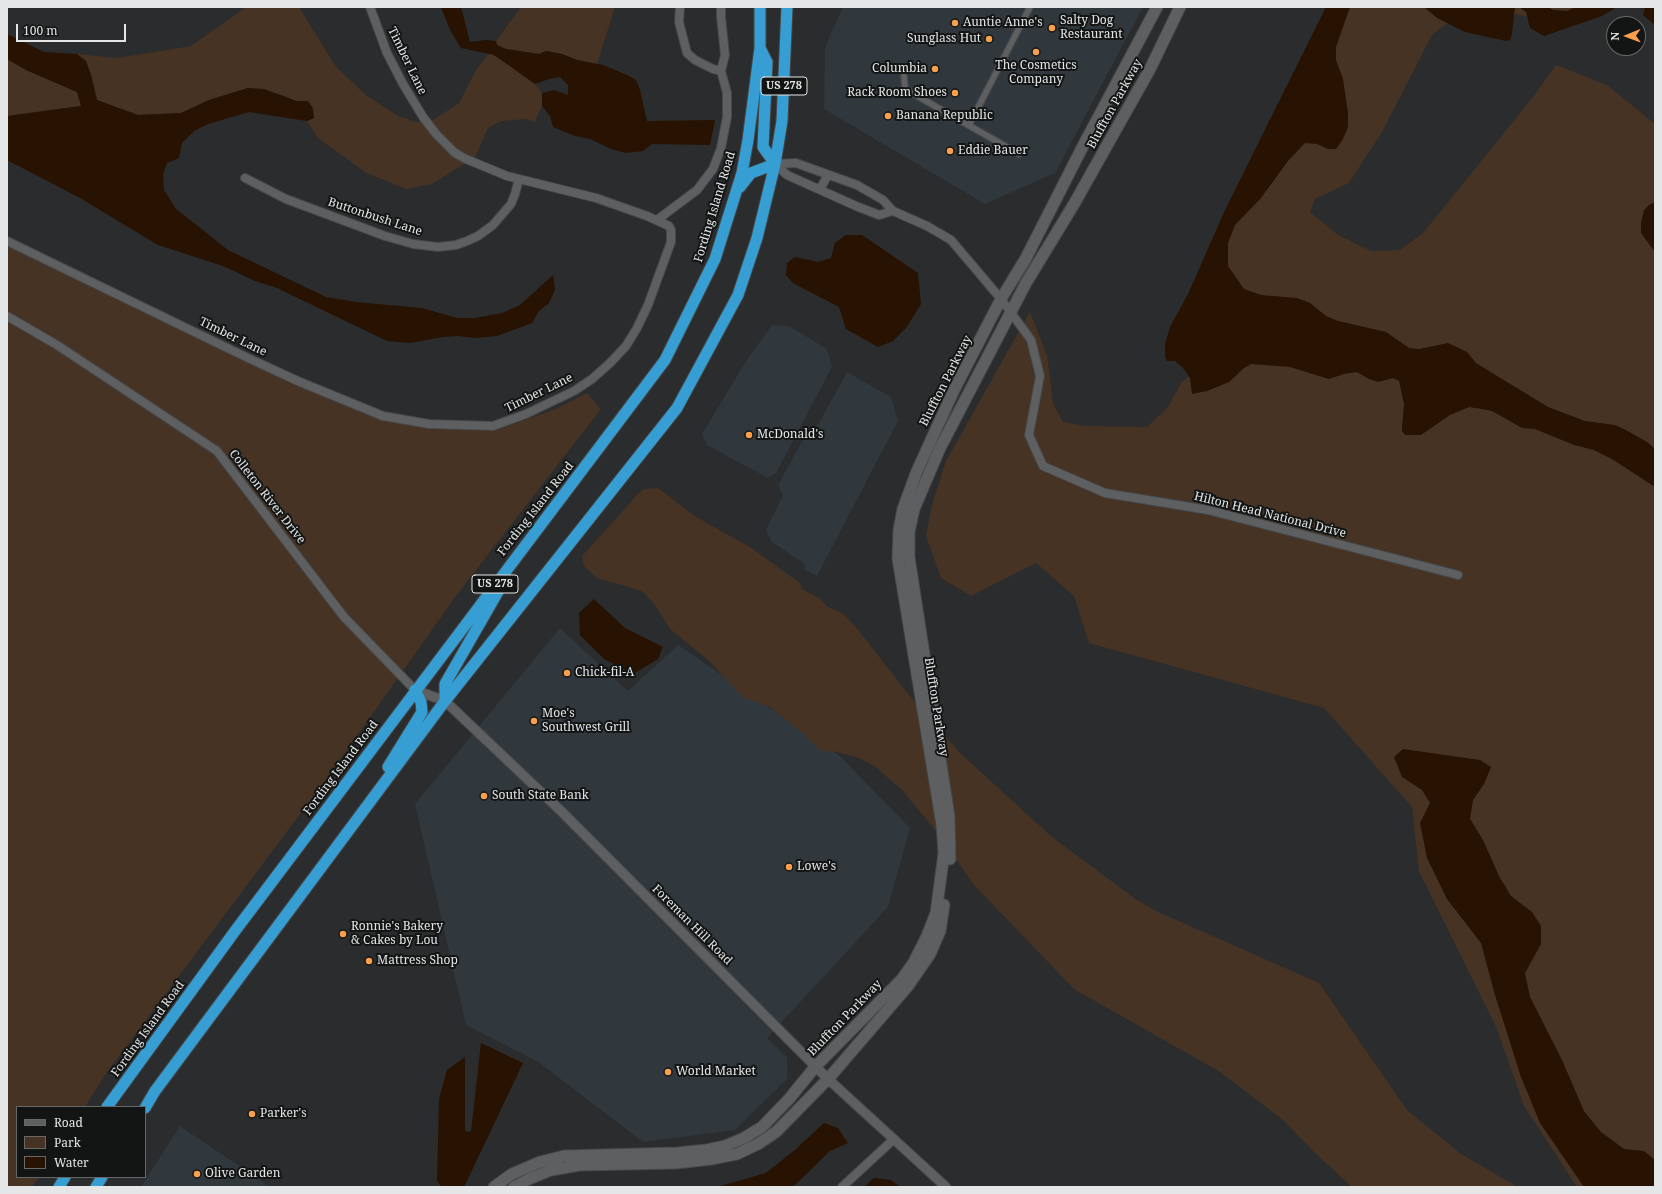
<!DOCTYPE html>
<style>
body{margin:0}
#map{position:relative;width:1662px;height:1194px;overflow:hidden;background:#2a2c2e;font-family:"Noto Serif",serif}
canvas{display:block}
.frame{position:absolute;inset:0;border:8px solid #e4e6e7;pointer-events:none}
.legend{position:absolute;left:16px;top:1106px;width:130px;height:72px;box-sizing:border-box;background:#131515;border:1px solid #676969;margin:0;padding:5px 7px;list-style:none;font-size:12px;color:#e4e6e7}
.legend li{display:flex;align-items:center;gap:8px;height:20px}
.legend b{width:20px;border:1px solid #676969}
.north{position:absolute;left:1606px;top:16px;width:40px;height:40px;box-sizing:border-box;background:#131515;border:1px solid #676969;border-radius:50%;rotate:269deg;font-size:11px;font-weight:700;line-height:16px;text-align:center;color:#e4e6e7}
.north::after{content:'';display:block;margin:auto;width:14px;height:18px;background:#fa9f4e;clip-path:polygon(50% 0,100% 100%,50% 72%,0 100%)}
.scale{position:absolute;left:16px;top:24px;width:110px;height:18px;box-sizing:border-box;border:2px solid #e4e6e7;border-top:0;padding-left:5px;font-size:12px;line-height:14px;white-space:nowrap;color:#e4e6e7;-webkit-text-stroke:3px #131515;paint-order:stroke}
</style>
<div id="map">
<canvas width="1662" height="1194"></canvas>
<div class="frame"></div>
<ul class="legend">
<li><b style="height:5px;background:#5d5f61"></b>Road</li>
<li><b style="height:11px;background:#463324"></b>Park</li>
<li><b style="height:11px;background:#281201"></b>Water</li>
</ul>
<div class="north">N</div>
<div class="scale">100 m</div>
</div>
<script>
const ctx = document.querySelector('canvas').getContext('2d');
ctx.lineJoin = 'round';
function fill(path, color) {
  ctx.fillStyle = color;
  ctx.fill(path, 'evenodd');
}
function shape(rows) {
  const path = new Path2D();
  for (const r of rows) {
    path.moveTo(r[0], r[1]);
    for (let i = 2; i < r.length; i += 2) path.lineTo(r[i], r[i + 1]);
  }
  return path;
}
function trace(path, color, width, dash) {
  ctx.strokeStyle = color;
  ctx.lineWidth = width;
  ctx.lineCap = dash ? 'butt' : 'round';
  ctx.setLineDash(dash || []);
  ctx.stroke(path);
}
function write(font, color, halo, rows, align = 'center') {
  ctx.font = font + ' "Noto Serif",serif';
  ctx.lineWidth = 4;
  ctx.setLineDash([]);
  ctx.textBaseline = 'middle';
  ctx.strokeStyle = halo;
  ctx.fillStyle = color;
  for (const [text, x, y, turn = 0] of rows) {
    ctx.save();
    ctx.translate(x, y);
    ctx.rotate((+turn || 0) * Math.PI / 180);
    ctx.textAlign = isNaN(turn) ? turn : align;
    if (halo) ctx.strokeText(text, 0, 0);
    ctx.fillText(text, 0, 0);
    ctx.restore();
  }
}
fill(shape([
 [843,7,1143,7,1055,173,985,204,824,109,825,47],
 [772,325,789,326,827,349,832,367,776,473,768,478,707,445,702,434,746,361],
 [847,372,891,397,898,421,817,576,804,569,805,564,772,542,766,530,783,496,778,485,810,427,815,430],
 [560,628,628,691,678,645,840,756,910,828,888,907,767,1038,787,1058,787,1079,735,1130,643,1142,537,1061,466,1025,415,804],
 [180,1126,270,1187,141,1187]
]), '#30383d');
fill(shape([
 [249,7,299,7,336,67,366,95,398,116,416,122,433,120,459,103,476,70,489,53,502,59,535,84,542,93,542,106,535,122,526,119,501,121,488,128,474,160,459,167,432,184,407,189,366,173,318,138,307,121,314,118,308,101,296,101,280,94,248,88,209,100,181,113,138,115,97,100,91,75,86,61,77,54,117,58,191,46,245,8],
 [521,7,615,7,597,64,577,60,562,54,546,51,539,54,506,49,497,45,496,41],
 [1336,7,1469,7,1432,35,1382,132,1349,183,1315,199,1310,212,1338,235,1371,251,1400,250,1423,233,1533,97,1556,65,1607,85,1655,124,1655,472,1333,336,1212,272],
 [1478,7,1594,7,1541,19],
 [7,59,26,70,77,92,81,106,7,116],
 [7,245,152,317,382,420,428,428,497,430,553,410,587,393,601,409,456,596,327,778,105,1075,85,1107,17,1107,17,1177,39,1177,32,1187,7,1187],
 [1030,312,1047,355,1053,403,1063,422,1085,426,1147,427,1168,407,1181,383,1209,359,1331,353,1525,417,1655,479,1655,1187,1577,1187,1524,1106,1497,1029,1419,871,1412,807,1324,708,1089,643,1074,596,1036,563,971,596,941,578,926,536,932,505,946,461],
 [658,488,696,517,750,547,800,583,802,589,821,599,826,606,842,613,856,627,909,695,960,753,1052,837,1137,900,1156,911,1319,983,1407,1110,1461,1154,1518,1187,1352,1187,1314,1152,1283,1120,1220,1072,1074,989,973,884,942,838,901,789,873,765,859,758,833,751,824,751,817,748,805,735,770,707,744,698,708,660,670,629,655,605,642,591,597,578,584,566,582,556,637,495,644,489]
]), '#463324');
fill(shape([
 [441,7,461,7,470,42,486,40,496,41,497,45,506,49,539,54,546,51,562,54,577,60,603,65,627,75,636,80,640,90,647,121,715,120,710,145,652,144,643,151,626,153,611,149,590,139,575,136,553,127,550,116,542,106,542,93,554,90,568,95,568,85,560,77,549,79,535,84,494,55,461,48,450,30],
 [1326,7,1350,7,1336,47,1336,60,1343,79,1348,113,1348,127,1343,139,1336,149,1328,149,1317,144,1305,143,1288,161,1261,198,1235,225,1228,243,1228,266,1244,289,1261,295,1297,298,1310,303,1326,316,1338,321,1386,332,1409,348,1419,349,1448,343,1467,352,1476,363,1548,407,1585,421,1615,425,1626,430,1647,442,1655,449,1655,487,1612,459,1594,450,1574,445,1535,429,1522,428,1492,411,1482,409,1469,407,1450,415,1421,435,1405,435,1402,431,1402,428,1404,404,1399,381,1393,378,1378,382,1369,379,1357,372,1344,374,1329,379,1290,367,1251,364,1244,368,1229,382,1207,391,1192,394,1190,378,1183,368,1175,361,1167,361,1165,357,1165,344,1170,327,1188,294,1226,208],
 [1424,7,1515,7,1512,34,1510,40,1506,41,1465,32,1437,18],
 [1519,7,1548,7,1553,10,1567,11,1576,7,1617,7,1602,16,1544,36,1530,28,1526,12],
 [1645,7,1655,7,1655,25,1643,15],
 [7,34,44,52,77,54,86,61,91,75,97,100,138,115,181,113,209,100,248,88,264,89,296,101,308,101,313,108,314,118,307,121,249,112,208,124,194,131,182,143,179,158,167,163,163,175,164,190,176,209,228,250,326,297,356,302,422,308,457,318,475,318,502,313,520,305,553,275,555,290,549,303,539,311,532,323,497,336,475,338,458,336,443,337,410,343,387,341,277,288,255,281,223,266,158,245,80,198,7,160,7,116,81,106,77,92,26,70,7,59],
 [1655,202,1655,252,1641,233,1641,223,1644,210,1649,205],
 [846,235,862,235,918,273,921,304,906,328,893,341,878,347,846,329,839,307,793,283,786,275,787,263,795,257,818,262,831,258,835,243],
 [594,599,625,628,663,647,658,659,633,674,604,659,580,635,579,613],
 [1403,749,1480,760,1491,767,1484,784,1473,800,1470,819,1483,840,1499,876,1511,896,1532,912,1541,926,1541,944,1525,973,1530,997,1562,1060,1584,1111,1601,1132,1624,1149,1644,1151,1655,1160,1655,1187,1584,1187,1540,1123,1521,1077,1495,995,1481,943,1447,899,1427,858,1420,823,1430,803,1422,790,1402,777,1394,757],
 [481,1043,523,1063,464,1187,442,1187,437,1181,439,1099,447,1070,465,1057,465,1131,471,1132],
 [824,1123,838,1128,848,1143,830,1151,793,1187,717,1187,766,1173,796,1149],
 [874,1178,891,1180,900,1187,864,1187]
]), '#281201');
const pedestrian = shape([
 [904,76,905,89,1019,154],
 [969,125,1030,7]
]);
const minor = shape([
 [680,7,679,22,687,53,695,60,713,69,721,71],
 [775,164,796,163,857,185,883,200,893,211,927,226,951,240,1001,299,1031,340,1040,376,1029,435,1043,466,1105,493,1208,510,1458,575],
 [775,164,787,175,856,206,879,215,893,211],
 [245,178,286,199,385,236,413,244,438,247,456,245,467,241,478,236,493,225,511,204,515,194,519,179],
 [820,189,828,175],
 [657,220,697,190,713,169,721,148,727,117,727,93,721,71,725,55,721,17,721,7],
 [7,241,248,358,300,382,383,416,429,424,493,426,526,414,574,391,592,379,610,363,626,346,637,328,648,305,671,242,671,230,669,226,647,216,596,198,507,176,466,159,455,153,436,134,423,117,403,84,387,53,370,7],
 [7,316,57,345,217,451,344,617,415,690],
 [842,1187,894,1139]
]);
const tertiary = shape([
 [415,690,445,701,562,812,828,1079,946,1187]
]);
const secondary = shape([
 [950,859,949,816,909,557,909,532,914,509,940,448,1026,283,1074,204,1150,69,1180,7],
 [494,1187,512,1174,540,1162,564,1156,677,1153,706,1150,725,1146,744,1138,762,1127,789,1099,815,1067,902,979,914,962,927,936,936,913,944,853,942,825,898,559,899,530,903,509,917,471,954,390,1001,299,1026,258,1083,146,1157,7],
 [514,1187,529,1179,551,1170,580,1165,676,1163,712,1159,737,1154,758,1144,776,1132,828,1079,908,986,930,954,940,931,944,905]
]);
const trunk = shape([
 [760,48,767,62,763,147,775,164],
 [740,187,751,173,775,164],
 [445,701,445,684,503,583],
 [388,767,422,712,421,702,415,690],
 [107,1107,235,931,665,360,715,259,742,173,748,140,760,48,760,7],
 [145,1108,155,1091,445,701,677,408,738,295,757,238,775,164,782,121,787,7],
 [59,1187,65,1177],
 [96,1187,102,1177]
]);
trace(pedestrian, '#454748', 8);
trace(minor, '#454748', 10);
trace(tertiary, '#454748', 11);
trace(secondary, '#454748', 13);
trace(trunk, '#454748', 13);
trace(pedestrian, '#5d5f61', 5.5);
trace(minor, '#5d5f61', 8);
trace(tertiary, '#5d5f61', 9);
trace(secondary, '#5d5f61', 11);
trace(trunk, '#369ed2', 11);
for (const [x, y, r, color] of [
 [955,23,4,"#fa9f4e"],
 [1052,28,4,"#fa9f4e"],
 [989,39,4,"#fa9f4e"],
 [1036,52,4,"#fa9f4e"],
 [935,69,4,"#fa9f4e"],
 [955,93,4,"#fa9f4e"],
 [888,116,4,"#fa9f4e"],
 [950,151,4,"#fa9f4e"],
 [749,435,4,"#fa9f4e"],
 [567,673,4,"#fa9f4e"],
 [534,721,4,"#fa9f4e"],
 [484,796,4,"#fa9f4e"],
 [789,867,4,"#fa9f4e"],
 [343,934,4,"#fa9f4e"],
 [369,961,4,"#fa9f4e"],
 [668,1072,4,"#fa9f4e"],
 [252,1114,4,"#fa9f4e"],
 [197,1174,4,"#fa9f4e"]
]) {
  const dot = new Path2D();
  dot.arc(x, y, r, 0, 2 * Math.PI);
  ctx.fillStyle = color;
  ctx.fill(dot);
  trace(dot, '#131515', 1.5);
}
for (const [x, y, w] of [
 [784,86,46],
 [495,584,46]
]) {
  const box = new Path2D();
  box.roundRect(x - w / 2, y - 9, w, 18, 3);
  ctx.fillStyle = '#131515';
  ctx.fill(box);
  trace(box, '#e4e6e7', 1);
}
write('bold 11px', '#e4e6e7', null, [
 ["US 278",784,86],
 ["US 278",495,584]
]);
write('12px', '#e4e6e7', '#131515', [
 ["Salty Dog",1060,21],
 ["Restaurant",1060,35],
 ["Auntie Anne's",963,23],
 ["Sunglass Hut",981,39,"right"],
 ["The Cosmetics",1036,66,"center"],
 ["Company",1036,80,"center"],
 ["Columbia",927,69,"right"],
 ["Rack Room Shoes",947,93,"right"],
 ["Banana Republic",896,116],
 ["Eddie Bauer",958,151],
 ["McDonald's",757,435],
 ["Chick-fil-A",575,673],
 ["Moe's",542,714],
 ["Southwest Grill",542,728],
 ["South State Bank",492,796],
 ["Lowe's",797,867],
 ["Ronnie's Bakery",351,927],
 ["& Cakes by Lou",351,941],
 ["Mattress Shop",377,961],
 ["World Market",676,1072],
 ["Parker's",260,1114],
 ["Olive Garden",205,1174]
], 'left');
write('12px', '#e4e6e7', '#131515', [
 ["Timber Lane",407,61,64],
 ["Bluffton Parkway",1115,104,-61],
 ["Fording Island Road",715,207,-73],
 ["Buttonbush Lane",375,217,18],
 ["Timber Lane",233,337,26],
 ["Bluffton Parkway",946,381,-63],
 ["Timber Lane",539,393,-26],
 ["Colleton River Drive",267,497,52],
 ["Fording Island Road",536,509,-52],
 ["Hilton Head National Drive",1270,515,14],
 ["Bluffton Parkway",936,707,81],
 ["Fording Island Road",341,768,-53],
 ["Foreman Hill Road",692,925,45],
 ["Bluffton Parkway",845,1018,-46],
 ["Fording Island Road",148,1029,-54]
]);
</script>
